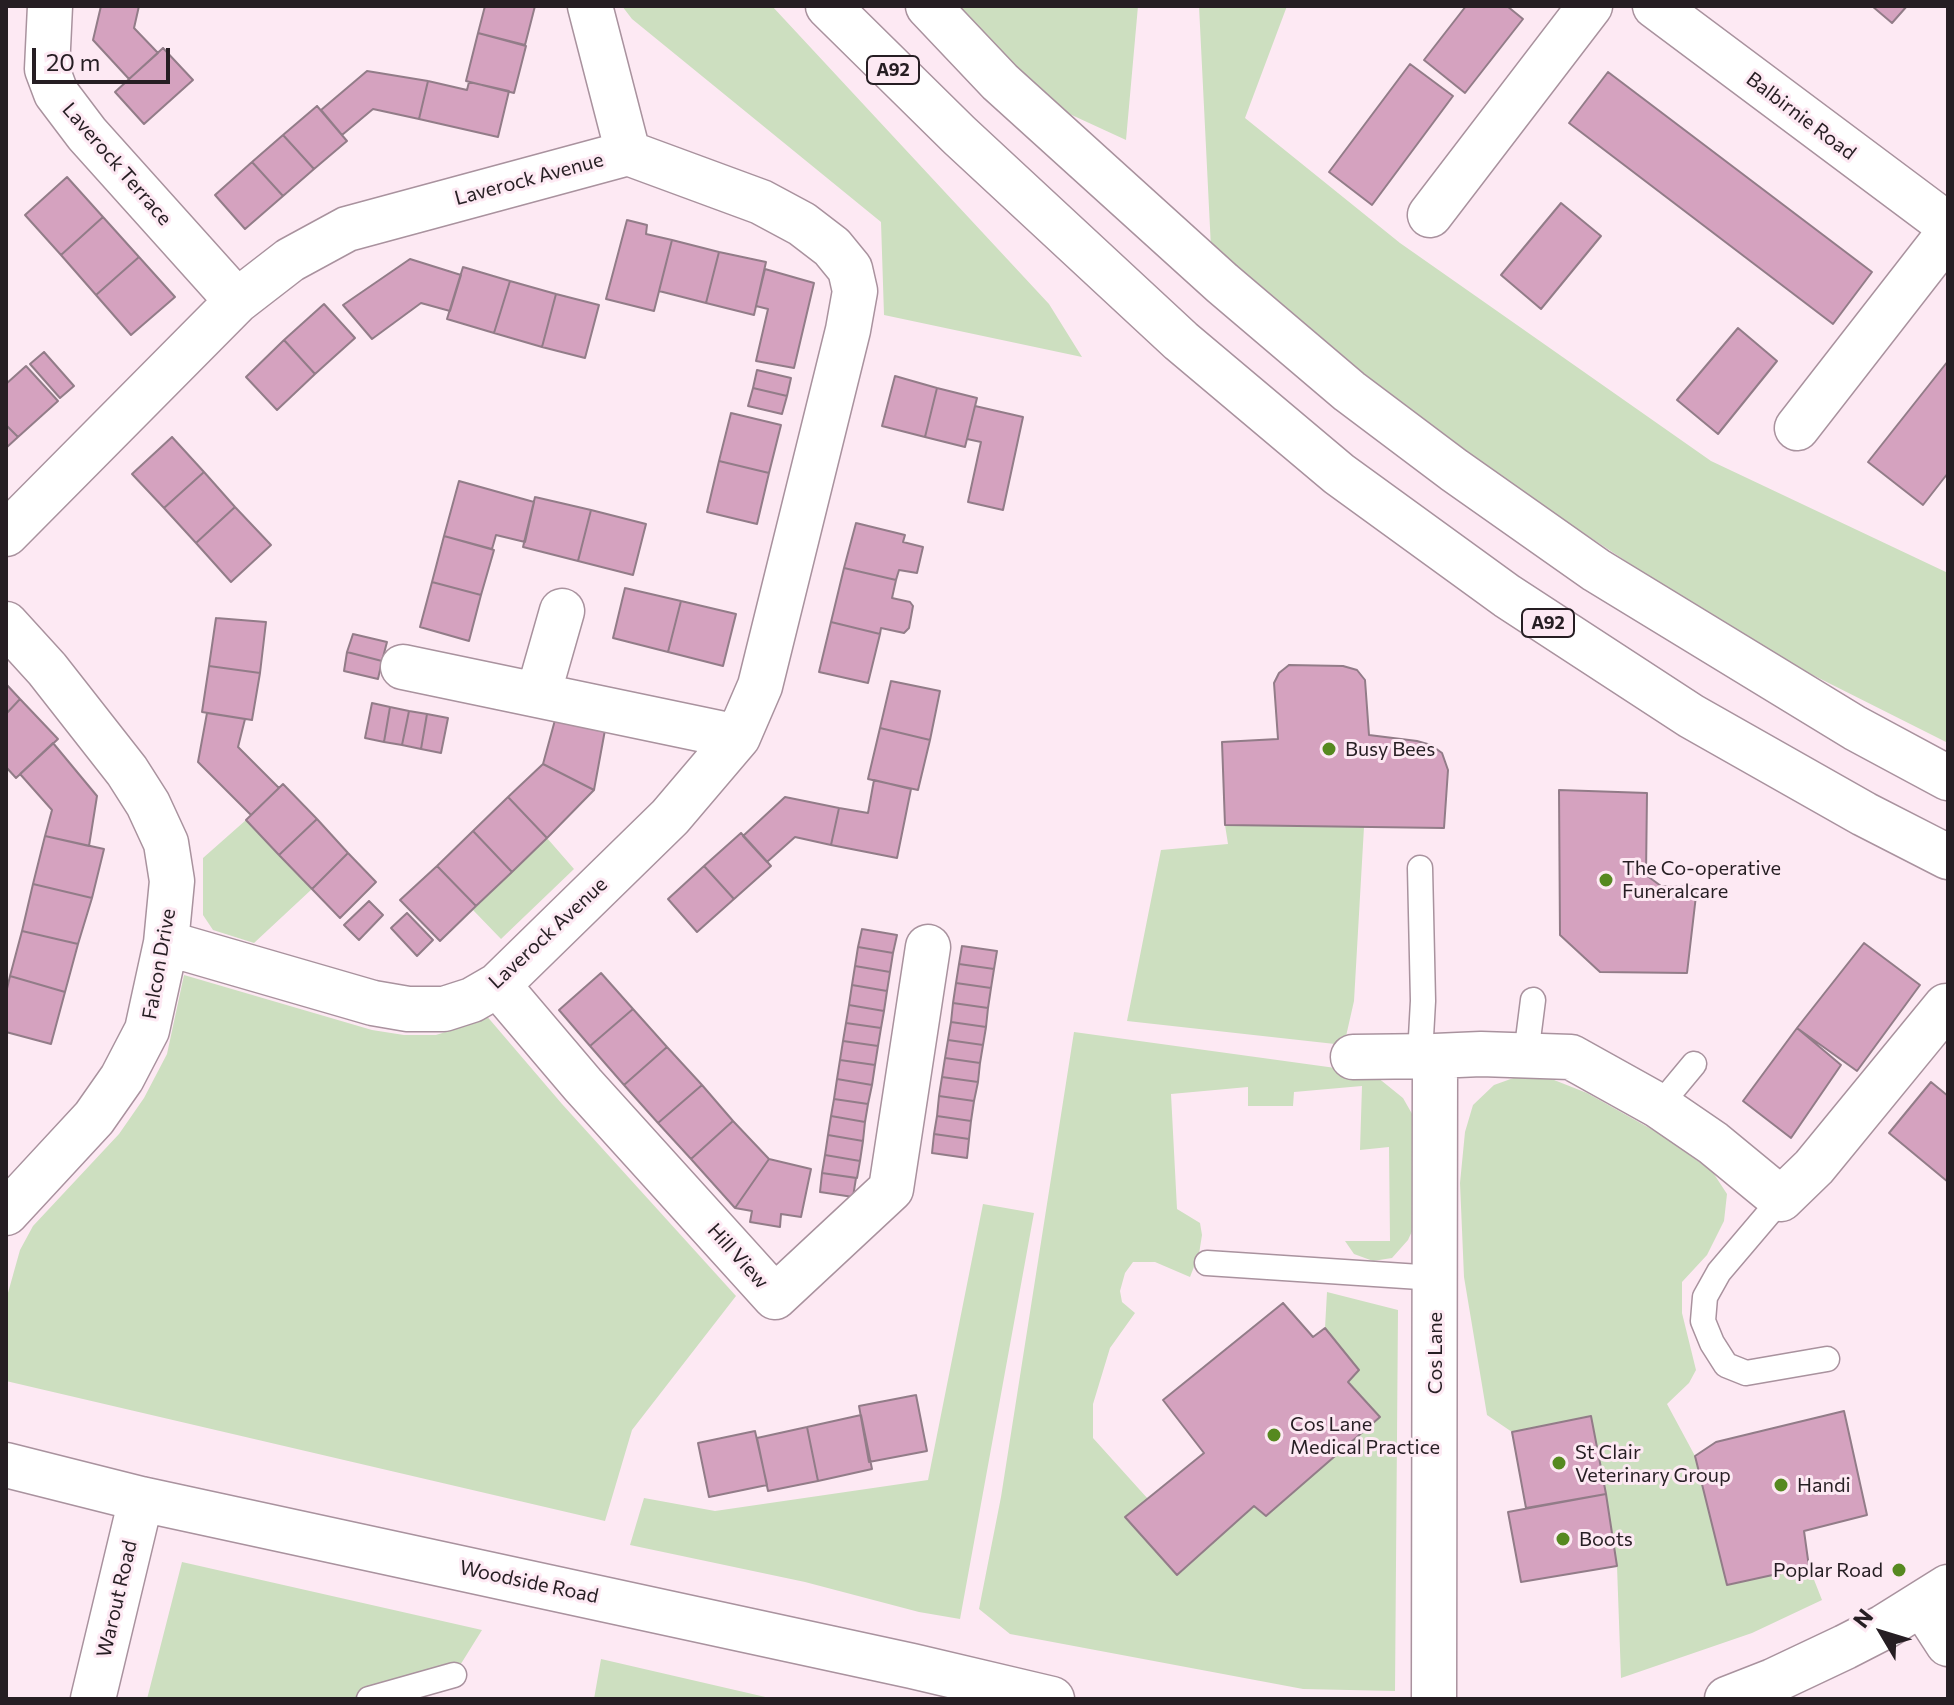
<!DOCTYPE html>
<style>
body{margin:0}
#map{position:relative;width:1954px;height:1705px;overflow:hidden;background:#fde9f3;font-family:Commissioner,sans-serif}
canvas{display:block}
.frame{position:absolute;inset:0;border:8px solid #261e23;pointer-events:none}
.north{position:absolute;left:1842px;top:1593px;width:80px;height:80px;-webkit-text-stroke:6px #fde9f3;paint-order:stroke;rotate:308deg;font-size:22px;font-weight:700;line-height:32px;text-align:center;color:#261e23}
.north::after{content:'';display:block;margin:auto;width:28px;height:36px;background:#261e23;clip-path:polygon(50% 0,100% 100%,50% 72%,0 100%)}
.scale{position:absolute;left:32px;top:48px;width:138px;height:36px;box-sizing:border-box;border:4px solid #261e23;border-top:0;padding-left:10px;font-size:24px;line-height:28px;white-space:nowrap;color:#261e23;-webkit-text-stroke:6px #fde9f3;paint-order:stroke}
</style>
<div id="map">
<canvas width="1954" height="1705"></canvas>
<div class="frame"></div>
<div class="north">N</div>
<div class="scale">20 m</div>
</div>
<script>
const ctx = document.querySelector('canvas').getContext('2d');
ctx.lineJoin = 'round';
function fill(path, color) {
  ctx.fillStyle = color;
  ctx.fill(path, 'evenodd');
}
function shape(rows) {
  const path = new Path2D();
  for (const r of rows) {
    path.moveTo(r[0], r[1]);
    for (let i = 2; i < r.length; i += 2) path.lineTo(r[i], r[i + 1]);
  }
  return path;
}
function trace(path, color, width, dash) {
  ctx.strokeStyle = color;
  ctx.lineWidth = width;
  ctx.lineCap = dash ? 'butt' : 'round';
  ctx.setLineDash(dash || []);
  ctx.stroke(path);
}
function write(font, color, halo, rows, align = 'center') {
  ctx.font = font + ' Commissioner,sans-serif';
  ctx.lineWidth = 6;
  ctx.setLineDash([]);
  ctx.textBaseline = 'middle';
  ctx.strokeStyle = halo;
  ctx.fillStyle = color;
  for (const [text, x, y, turn = 0] of rows) {
    ctx.save();
    ctx.translate(x, y);
    ctx.rotate((+turn || 0) * Math.PI / 180);
    ctx.textAlign = isNaN(turn) ? turn : align;
    if (halo) ctx.strokeText(text, 0, 0);
    ctx.fillText(text, 0, 0);
    ctx.restore();
  }
}
fill(shape([
 [622,6,772,6,1049,304,1082,357,884,315,881,222,632,19],
 [940,6,1138,6,1126,140,1000,82],
 [1199,6,1287,6,1245,118,1400,243,1711,461,1948,573,1948,743,1751,644,1401,412,1211,248],
 [246,820,312,889,254,943,213,930,203,915,203,858],
 [1225,825,1364,827,1354,1001,1344,1045,1127,1021,1161,850,1228,844],
 [547,838,574,869,501,939,473,910],
 [184,975,372,1030,404,1035,436,1035,461,1027,485,1014,562,1104,736,1296,632,1430,605,1521,6,1381,6,1300,20,1250,33,1226,119,1134,144,1098,167,1054],
 [1074,1032,1350,1070,1377,1077,1403,1098,1415,1119,1418,1218,1408,1240,1392,1258,1373,1261,1354,1254,1345,1241,1390,1241,1389,1147,1360,1150,1362,1086,1294,1092,1293,1106,1248,1106,1248,1087,1171,1094,1177,1209,1200,1223,1202,1235,1199,1254,1190,1277,1155,1262,1133,1262,1125,1273,1120,1291,1122,1302,1135,1313,1110,1348,1093,1404,1093,1438,1148,1499,1126,1517,1177,1575,1254,1506,1266,1516,1380,1417,1348,1382,1359,1370,1325,1328,1327,1292,1398,1310,1395,1691,1303,1689,1010,1634,979,1609,1001,1497],
 [1519,1076,1549,1078,1587,1093,1660,1134,1712,1171,1727,1194,1724,1221,1707,1255,1682,1282,1682,1313,1696,1370,1689,1383,1667,1404,1695,1456,1727,1585,1809,1567,1822,1600,1752,1633,1621,1678,1617,1566,1591,1416,1512,1432,1487,1415,1464,1277,1460,1183,1465,1132,1473,1105,1494,1085],
 [983,1204,1034,1213,960,1619,919,1612,805,1582,630,1545,644,1498,715,1511,928,1480],
 [182,1562,482,1630,454,1675,384,1699,147,1699],
 [601,1659,774,1699,594,1699]
]), '#cddfc0');
const building = shape([
 [101,6,139,6,134,28,158,53,129,79,93,40,101,6],
 [485,6,535,6,525,45,478,33,485,6],
 [1466,6,1507,6,1523,19,1465,93,1424,60,1466,6],
 [1872,6,1907,6,1892,23,1872,6],
 [478,33,526,46,514,93,466,81,478,33],
 [163,48,193,80,144,124,115,92,163,48],
 [1410,64,1453,96,1372,205,1329,172,1410,64],
 [367,71,428,81,419,119,373,109,342,135,321,110,367,71],
 [1608,72,1872,272,1833,324,1569,123,1608,72],
 [428,81,467,90,469,82,509,91,498,137,419,119,428,81],
 [317,106,347,141,314,169,283,135,317,106],
 [283,135,314,169,283,196,252,162,283,135],
 [252,162,283,196,245,229,215,195,252,162],
 [67,177,103,217,61,255,25,215,67,177],
 [1561,203,1601,236,1541,309,1501,275,1561,203],
 [103,217,139,257,96,295,61,255,103,217],
 [627,220,647,225,646,234,672,240,654,311,606,299,627,220],
 [672,240,719,252,706,303,659,291,672,240],
 [719,252,766,262,754,315,706,303,719,252],
 [139,257,175,297,131,335,96,295,139,257],
 [410,259,461,275,450,311,421,303,372,339,343,305,410,259],
 [463,267,510,281,494,333,447,319,463,267],
 [765,269,814,283,794,368,756,361,768,309,756,306,765,269],
 [510,281,556,294,542,347,494,333,510,281],
 [556,294,599,305,585,358,542,347,556,294],
 [324,304,355,338,315,374,284,340,324,304],
 [1738,328,1777,361,1718,434,1677,400,1738,328],
 [284,340,315,374,277,410,246,377,284,340],
 [44,352,74,386,60,398,30,364,44,352],
 [1948,361,1948,473,1923,505,1868,462,1948,361],
 [26,366,58,401,18,437,6,425,6,384,26,366],
 [757,370,791,378,787,396,753,388,757,370],
 [895,376,937,388,925,437,882,426,895,376],
 [753,388,787,396,782,414,748,406,753,388],
 [937,388,977,398,965,447,925,437,937,388],
 [975,406,1023,417,1003,510,968,502,981,442,967,439,975,406],
 [731,413,781,425,769,473,719,461,731,413],
 [6,425,18,437,6,448,6,425],
 [172,437,204,472,164,508,132,474,172,437],
 [719,461,769,473,757,524,707,512,719,461],
 [204,472,235,507,196,543,164,508,204,472],
 [459,481,534,502,525,542,496,535,492,549,444,536,459,481],
 [535,497,591,510,578,561,523,547,535,497],
 [235,507,271,545,231,582,196,543,235,507],
 [591,510,646,524,633,575,578,561,591,510],
 [856,523,905,535,903,542,923,547,917,573,899,570,896,580,844,568,856,523],
 [444,536,494,550,481,595,432,582,444,536],
 [844,568,896,580,892,598,910,602,913,606,909,628,904,633,881,628,880,634,831,622,844,568],
 [432,582,481,595,469,641,420,627,432,582],
 [625,588,681,601,668,652,613,638,625,588],
 [681,601,736,614,723,666,668,652,681,601],
 [216,618,266,622,260,673,209,666,216,618],
 [831,622,880,634,868,683,819,672,831,622],
 [353,634,387,642,382,661,347,652,353,634],
 [347,652,382,661,378,679,344,671,347,652],
 [1289,665,1343,666,1357,670,1365,680,1369,735,1417,741,1431,745,1442,753,1448,770,1444,828,1225,825,1222,742,1278,739,1274,683,1279,673,1289,665],
 [209,666,260,673,252,720,202,712,209,666],
 [891,681,940,691,930,740,880,728,891,681],
 [6,684,20,699,6,714,6,684],
 [20,699,58,739,16,778,6,767,6,714,20,699],
 [372,703,390,707,384,742,365,738,372,703],
 [390,707,409,711,402,745,384,742,390,707],
 [409,711,427,714,421,749,402,745,409,711],
 [207,713,245,719,238,747,279,788,251,815,198,762,207,713],
 [427,714,448,718,441,753,421,749,427,714],
 [555,720,605,730,594,790,543,764,555,720],
 [880,728,930,740,918,790,868,779,880,728],
 [53,743,97,796,89,846,45,836,52,810,20,774,53,743],
 [543,764,594,790,547,838,508,797,543,764],
 [874,780,911,789,897,858,831,845,839,808,868,813,874,780],
 [283,784,317,819,279,855,246,820,283,784],
 [1559,790,1647,793,1646,875,1661,886,1697,887,1687,973,1600,972,1560,935,1559,790],
 [508,797,547,838,512,872,473,831,508,797],
 [785,797,839,808,831,845,795,837,767,862,743,836,785,797],
 [317,819,348,853,312,889,279,855,317,819],
 [473,831,512,872,476,906,437,866,473,831],
 [741,833,771,866,734,899,704,866,741,833],
 [45,836,104,849,92,898,33,884,45,836],
 [348,853,376,882,340,918,312,889,348,853],
 [437,866,476,906,440,941,400,900,437,866],
 [704,866,734,899,697,932,668,899,704,866],
 [33,884,92,898,78,944,22,931,33,884],
 [369,901,383,915,359,940,344,925,369,901],
 [407,913,433,940,417,956,391,928,407,913],
 [862,929,897,935,893,953,858,947,862,929],
 [22,931,78,944,65,992,10,976,22,931],
 [1864,943,1920,985,1857,1071,1797,1028,1864,943],
 [962,946,997,951,994,969,959,964,962,946],
 [858,947,893,953,890,972,855,966,858,947],
 [959,964,994,969,991,988,956,983,959,964],
 [855,966,890,972,887,991,852,985,855,966],
 [601,973,633,1009,590,1046,559,1010,601,973],
 [10,976,65,992,51,1044,6,1032,6,993,10,976],
 [956,983,991,988,988,1008,953,1003,956,983],
 [852,985,887,991,884,1011,849,1005,852,985],
 [953,1003,988,1008,986,1027,951,1022,953,1003],
 [849,1005,884,1011,881,1028,846,1023,849,1005],
 [633,1009,667,1047,624,1085,590,1046,633,1009],
 [951,1022,986,1027,983,1045,948,1040,951,1022],
 [846,1023,881,1028,878,1046,843,1041,846,1023],
 [1797,1028,1841,1065,1791,1138,1743,1101,1797,1028],
 [948,1040,983,1045,980,1063,945,1058,948,1040],
 [843,1041,878,1046,875,1065,840,1060,843,1041],
 [667,1047,702,1085,658,1123,624,1085,667,1047],
 [945,1058,980,1063,978,1082,942,1077,945,1058],
 [840,1060,875,1065,872,1085,837,1079,840,1060],
 [942,1077,978,1082,974,1101,939,1096,942,1077],
 [837,1079,872,1085,868,1104,834,1099,837,1079],
 [1931,1082,1948,1096,1948,1182,1889,1133,1931,1082],
 [702,1085,733,1121,691,1159,658,1123,702,1085],
 [939,1096,974,1101,971,1121,937,1116,939,1096],
 [834,1099,868,1104,865,1122,831,1116,834,1099],
 [831,1116,865,1122,863,1141,828,1135,831,1116],
 [937,1116,971,1121,969,1139,934,1134,937,1116],
 [733,1121,769,1159,735,1208,691,1159,733,1121],
 [934,1134,969,1139,967,1158,932,1153,934,1134],
 [828,1135,863,1141,860,1161,825,1155,828,1135],
 [825,1155,860,1161,857,1178,822,1173,825,1155],
 [769,1159,811,1169,801,1217,781,1214,780,1227,750,1222,752,1211,735,1208,769,1159],
 [822,1173,856,1178,853,1197,820,1192,822,1173],
 [1283,1303,1313,1337,1325,1328,1359,1370,1348,1382,1380,1417,1266,1516,1254,1506,1177,1575,1125,1517,1204,1453,1163,1400,1283,1303],
 [916,1395,927,1451,869,1462,859,1406,916,1395],
 [1844,1411,1867,1515,1804,1531,1809,1567,1727,1585,1695,1456,1716,1442,1844,1411],
 [861,1415,872,1469,818,1481,807,1427,861,1415],
 [1591,1416,1606,1494,1526,1508,1512,1432,1591,1416],
 [807,1427,818,1481,768,1491,757,1438,807,1427],
 [755,1431,767,1485,709,1497,698,1443,755,1431],
 [1606,1494,1617,1566,1521,1582,1508,1512,1606,1494]
]);
fill(building, '#d5a2bf');
trace(building, '#927c88', 2);
const service = shape([
 [1420,1055,1423,1001,1420,868],
 [1526,1055,1533,1000],
 [1659,1106,1694,1064],
 [1781,1199,1719,1272,1705,1297,1703,1321,1712,1343,1726,1365,1746,1373,1827,1359],
 [1207,1263,1435,1278],
 [369,1699,454,1675]
]);
const minor = shape([
 [50,6,47,69,56,93,87,134,237,301],
 [590,6,628,153],
 [1655,6,1948,225],
 [1430,215,1590,6],
 [1797,428,1948,234],
 [6,534,237,301,290,260,347,229,628,153,761,202,802,224,832,247,850,269,855,291,848,330,760,686,738,737,670,817,498,985,472,1000,444,1009,408,1009,373,1003,166,943],
 [6,624,47,669,127,771,148,804,166,843,172,881,166,943,147,1030,122,1078,94,1118,6,1213],
 [403,667,738,737],
 [538,695,562,611],
 [498,985,583,1085,775,1297,891,1189,928,947],
 [1353,1057,1435,1056],
 [1922,1604,1948,1644],
 [1434,1699,1435,1056,1481,1054,1571,1057,1659,1106,1713,1143,1781,1199,1814,1167,1946,1006,1948,1007]
]);
const tertiary = shape([
 [6,1465,141,1499,912,1666,1052,1699],
 [93,1699,141,1499],
 [1727,1699,1773,1681,1845,1647,1884,1627,1948,1587]
]);
const trunk = shape([
 [828,6,959,135,1181,341,1339,474,1507,596,1691,716,1864,814,1948,857],
 [928,6,1000,82,1222,283,1349,391,1454,470,1596,570,1855,728,1948,778]
]);
trace(service, '#a9929e', 27);
trace(minor, '#a9929e', 47);
trace(tertiary, '#a9929e', 47);
trace(trunk, '#a9929e', 47);
trace(service, '#fff', 24);
trace(minor, '#fff', 44);
trace(tertiary, '#fff', 44);
trace(trunk, '#fff', 44);
for (const [x, y, r, color] of [
 [1329,749,8,"#568920"],
 [1606,880,8,"#568920"],
 [1274,1435,8,"#568920"],
 [1559,1463,8,"#568920"],
 [1781,1485,8,"#568920"],
 [1563,1539,8,"#568920"],
 [1899,1570,8,"#568920"]
]) {
  const dot = new Path2D();
  dot.arc(x, y, r, 0, 2 * Math.PI);
  ctx.fillStyle = color;
  ctx.fill(dot);
  trace(dot, '#fde9f3', 3);
}
for (const [x, y, w] of [
 [893,70,52],
 [1548,623,52]
]) {
  const box = new Path2D();
  box.roundRect(x - w / 2, y - 14, w, 28, 6);
  ctx.fillStyle = '#fde9f3';
  ctx.fill(box);
  trace(box, '#261e23', 2);
}
write('bold 18px', '#261e23', null, [
 ["A92",893,70],
 ["A92",1548,623]
]);
write('20px', '#261e23', '#fde9f3', [
 ["Balbirnie Road",1801,116,37],
 ["Laverock Terrace",117,164,49],
 ["Laverock Avenue",529,179,-15],
 ["Laverock Avenue",548,933,-43],
 ["Falcon Drive",159,964,-80],
 ["Hill View",738,1256,48],
 ["Cos Lane",1435,1353,-90],
 ["Woodside Road",529,1582,12],
 ["Warout Road",117,1599,-77]
]);
write('20px', '#261e23', '#fde9f3', [
 ["Busy Bees",1345,749],
 ["The Co-operative",1622,868],
 ["Funeralcare",1622,891],
 ["Cos Lane",1290,1424],
 ["Medical Practice",1290,1447],
 ["St Clair",1575,1452],
 ["Veterinary Group",1575,1475],
 ["Handi",1797,1485],
 ["Boots",1579,1539],
 ["Poplar Road",1883,1570,"right"]
], 'left');
</script>
